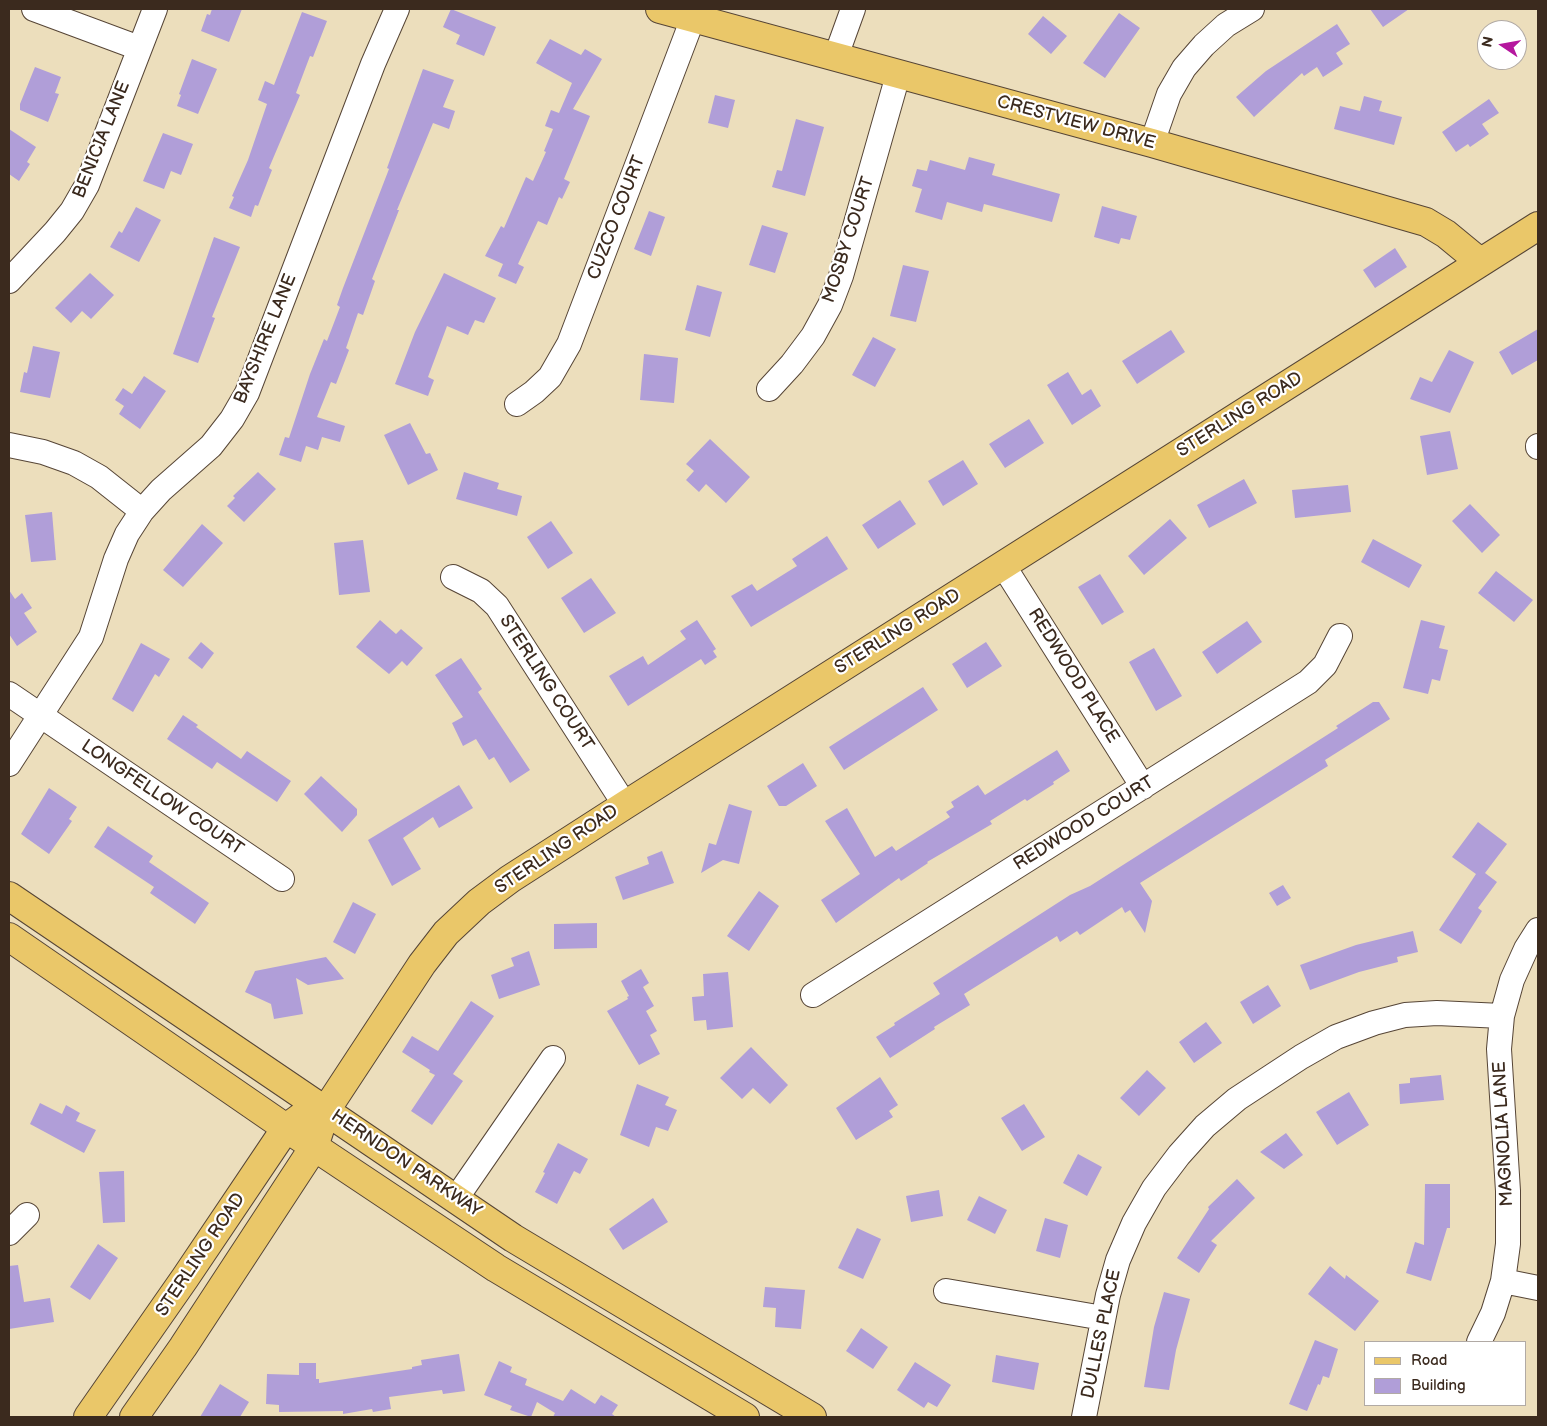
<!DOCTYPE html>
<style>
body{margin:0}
#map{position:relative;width:1547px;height:1426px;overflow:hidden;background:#ecdebc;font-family:"Balsamiq Sans",sans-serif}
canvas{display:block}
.frame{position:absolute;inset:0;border:10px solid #3b2a1e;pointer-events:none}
.legend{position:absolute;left:1364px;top:1341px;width:162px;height:65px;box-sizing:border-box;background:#fff;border:1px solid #b1aaa5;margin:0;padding:6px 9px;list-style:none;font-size:15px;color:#3b2a1e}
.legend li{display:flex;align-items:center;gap:10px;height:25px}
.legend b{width:25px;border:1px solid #b1aaa5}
.north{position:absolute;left:1477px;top:20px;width:50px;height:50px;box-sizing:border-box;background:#fff;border:1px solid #b1aaa5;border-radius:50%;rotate:282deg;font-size:14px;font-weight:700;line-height:20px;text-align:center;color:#3b2a1e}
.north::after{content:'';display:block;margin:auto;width:18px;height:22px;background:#b5179e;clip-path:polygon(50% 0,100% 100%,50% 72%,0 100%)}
</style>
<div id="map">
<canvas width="1547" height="1426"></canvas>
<div class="frame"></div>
<ul class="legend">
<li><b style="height:6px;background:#eac769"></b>Road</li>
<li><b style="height:14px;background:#b09ed8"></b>Building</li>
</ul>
<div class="north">N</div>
</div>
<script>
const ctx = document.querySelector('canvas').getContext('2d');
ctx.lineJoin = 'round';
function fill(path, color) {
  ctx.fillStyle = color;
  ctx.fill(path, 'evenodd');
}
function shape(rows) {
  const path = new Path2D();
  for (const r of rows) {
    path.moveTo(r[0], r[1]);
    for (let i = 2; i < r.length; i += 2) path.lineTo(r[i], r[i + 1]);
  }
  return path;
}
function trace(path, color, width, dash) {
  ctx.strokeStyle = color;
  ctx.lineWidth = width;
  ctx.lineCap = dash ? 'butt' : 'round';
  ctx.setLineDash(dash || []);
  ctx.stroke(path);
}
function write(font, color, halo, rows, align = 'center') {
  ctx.font = font + ' "Balsamiq Sans",sans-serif';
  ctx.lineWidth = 4.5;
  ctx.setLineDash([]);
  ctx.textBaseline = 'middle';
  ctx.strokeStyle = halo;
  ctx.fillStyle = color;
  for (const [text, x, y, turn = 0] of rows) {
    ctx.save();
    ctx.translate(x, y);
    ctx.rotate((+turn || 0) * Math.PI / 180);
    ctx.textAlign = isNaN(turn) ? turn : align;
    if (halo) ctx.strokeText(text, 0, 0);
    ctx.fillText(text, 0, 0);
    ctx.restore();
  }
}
fill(shape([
 [212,9,242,9,229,42,201,31,207,14,210,15],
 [451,9,496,27,484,56,456,44,460,35,443,27],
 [1370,9,1409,9,1383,27],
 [302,12,327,21,313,57,310,56,296,93,300,95,269,168,272,170,258,206,255,205,251,217,229,208,234,197,232,196,248,160,267,104,258,100,265,81,274,85],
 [1119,13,1140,28,1105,78,1083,63],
 [1043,16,1067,36,1051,54,1028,34],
 [1337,24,1350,44,1336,53,1343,64,1323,77,1317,67,1304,76,1302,73,1254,117,1236,97,1266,71],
 [550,39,581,55,585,49,602,59,573,109,590,116,564,179,570,182,562,199,559,197,547,225,538,221,518,264,524,267,516,284,498,276,503,264,485,256,501,226,504,228,526,177,533,181,546,152,544,151,553,129,545,126,551,110,559,113,572,83,536,63],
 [192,59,217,69,198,114,177,106,181,95,179,94],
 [35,67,61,77,55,93,59,94,48,122,20,110,20,104],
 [423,69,454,80,443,107,455,111,449,129,433,123,397,210,399,210,372,279,375,281,363,315,358,313,346,348,349,350,336,384,331,382,317,417,345,426,340,442,322,437,318,450,306,446,301,462,279,455,285,437,289,438,310,374,324,339,327,341,340,307,337,305,343,288,389,169,387,168],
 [715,95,735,100,728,128,708,123],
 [1364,96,1382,101,1379,111,1402,117,1394,145,1334,129,1340,106,1360,111],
 [1489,99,1499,113,1482,124,1489,134,1470,147,1468,144,1456,152,1442,132],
 [796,119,824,127,805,196,772,187,777,170,782,171],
 [9,129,36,147,27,162,30,164,19,181,9,174],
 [163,133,193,144,181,175,171,171,164,189,143,181],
 [969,157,995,164,992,175,1060,194,1052,222,984,204,982,212,947,202,942,220,915,212,922,189,912,186,917,169,927,171,930,160,965,170],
 [1102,206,1137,216,1130,240,1121,238,1119,244,1094,237],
 [136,207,161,220,139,262,110,247,119,231,122,233],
 [649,211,665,217,651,256,634,249],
 [762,225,788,233,775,273,749,265],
 [214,237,240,247,212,317,215,318,198,363,173,354],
 [1395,248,1407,267,1375,288,1363,270],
 [903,265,929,271,916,322,890,316],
 [90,273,114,295,91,319,82,311,71,323,55,308],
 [444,273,496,298,484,323,475,320,468,335,447,326,428,377,434,380,428,396,395,384,415,332],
 [697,285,722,292,710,337,685,330],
 [1538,329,1538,360,1512,375,1499,352],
 [1171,330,1185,352,1137,384,1122,361],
 [873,337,896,349,875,387,852,375],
 [33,346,60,352,50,398,20,392,24,372,27,373],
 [1449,350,1474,362,1450,413,1410,399,1420,377,1432,382],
 [644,354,678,358,674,403,640,400],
 [1068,372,1082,395,1091,389,1101,406,1072,425,1047,385],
 [144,376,166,391,140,429,119,414,124,406,115,400,123,388,132,394],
 [1029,419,1044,443,1005,468,989,444],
 [410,423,426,454,430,453,438,470,408,485,384,435],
 [1450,431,1458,469,1427,475,1420,436],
 [710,439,750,477,726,503,706,484,699,492,686,480,694,471,686,464],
 [963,460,978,484,943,506,928,481],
 [258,472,276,489,244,522,227,506,235,498,233,496],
 [464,472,499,483,497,489,522,496,517,516,456,499],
 [1244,479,1257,503,1209,528,1197,505],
 [1348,485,1351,512,1295,518,1292,490],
 [900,500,916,524,878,549,862,525],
 [1470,504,1500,535,1482,553,1452,521],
 [52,512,56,560,31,562,25,515],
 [1170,519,1187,538,1144,575,1128,556],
 [551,521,573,553,548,569,527,537],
 [202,524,223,543,183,587,163,570],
 [827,536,848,569,751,627,731,596,752,584,757,591,797,566,792,559],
 [1373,539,1422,565,1409,588,1361,562],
 [363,540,370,592,339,595,334,543],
 [1496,571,1533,600,1514,622,1478,593],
 [1100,574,1124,612,1102,625,1078,587],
 [591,578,616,613,584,633,561,598],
 [9,590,15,599,22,593,32,608,24,613,37,632,17,646,9,634],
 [380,620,396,634,401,629,423,648,407,666,402,661,389,674,356,647],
 [697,620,716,649,713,651,717,657,705,665,701,659,628,706,609,676,643,656,648,665,686,639,680,631],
 [1421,620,1445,626,1439,648,1448,650,1440,681,1432,679,1428,694,1403,688],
 [1247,621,1262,642,1217,674,1202,652],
 [201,642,214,653,202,669,188,658],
 [986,642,1002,666,967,688,952,664],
 [141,643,170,659,159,677,155,674,133,712,112,699],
 [1154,648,1182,696,1156,711,1129,662],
 [461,658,482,689,478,692,530,770,510,783,494,757,489,760,476,739,463,746,452,723,463,717,435,675],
 [923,687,938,710,844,770,829,747],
 [1373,702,1379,702,1390,719,1325,760,1328,766,1140,883,1152,901,1145,933,1130,910,1125,913,1122,907,1080,935,1077,931,1060,942,1057,936,964,994,970,1005,934,1027,935,1029,890,1058,876,1037,895,1025,894,1023,940,994,933,983,1070,895,1090,886,1258,779,1338,728,1336,726],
 [183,715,198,725,196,727,241,759,247,751,291,781,277,802,217,762,212,769,167,739],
 [1057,750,1070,771,1053,782,1054,784,1027,801,1025,799,990,821,992,824,927,862,928,863,901,881,899,878,836,923,821,900,860,874,825,821,847,808,875,857,892,846,896,851,950,817,946,812,954,807,951,802,978,785,985,795],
 [803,763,817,786,786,806,779,806,767,786],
 [321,776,357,809,357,815,342,832,304,794],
 [459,785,473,808,439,828,433,817,403,838,421,869,392,886,368,840],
 [49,788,77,807,69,819,72,821,49,854,21,834],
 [729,804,752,811,739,864,723,860,701,873,709,843,716,845],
 [1478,822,1507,844,1485,873,1497,882,1478,908,1482,911,1461,944,1439,930,1476,874,1452,857],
 [108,826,153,856,149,862,209,903,195,924,150,893,154,887,94,847],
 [662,851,674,883,623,900,615,877,649,864,647,857],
 [1283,885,1291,898,1277,906,1269,893],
 [759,891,779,906,749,951,727,936],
 [353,902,376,914,355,954,333,942],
 [597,923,597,948,554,949,554,924],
 [1413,931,1418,952,1397,957,1398,962,1359,972,1310,990,1300,965,1356,945],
 [529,951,540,985,499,999,491,975,514,966,511,958],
 [326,957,344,979,308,985,296,978,303,1014,274,1019,271,1004,245,992,255,971],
 [641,969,649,983,643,987,654,1006,646,1011,657,1031,650,1035,660,1054,639,1065,607,1011,628,999,627,997,629,996,621,981],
 [728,972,733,1027,707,1030,706,1020,694,1021,692,997,704,996,703,974],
 [1268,985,1281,1006,1253,1024,1240,1002],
 [471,1001,494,1016,453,1074,463,1081,432,1125,411,1111,435,1075,429,1072,430,1070,402,1052,412,1036,438,1051],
 [1206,1022,1222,1043,1194,1063,1179,1042],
 [751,1047,788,1085,770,1104,753,1088,742,1099,720,1078],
 [1147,1070,1166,1088,1139,1116,1120,1098],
 [1441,1075,1444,1100,1400,1104,1399,1084,1410,1083,1410,1078],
 [880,1077,898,1105,889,1111,893,1117,856,1140,836,1108],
 [637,1084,669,1097,665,1105,677,1110,668,1131,656,1127,649,1147,620,1135],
 [1349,1092,1369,1125,1337,1145,1316,1112],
 [40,1103,62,1114,66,1105,80,1113,76,1121,96,1130,84,1153,30,1124],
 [1024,1104,1045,1137,1022,1151,1001,1118],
 [1286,1133,1303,1155,1284,1169,1260,1152],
 [558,1143,588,1159,580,1174,574,1171,557,1204,535,1192,545,1173,543,1172],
 [1078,1154,1102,1167,1087,1196,1063,1183],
 [124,1171,125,1222,103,1223,99,1172],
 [1237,1179,1255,1198,1211,1241,1217,1245,1199,1273,1177,1258,1209,1209,1208,1207],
 [1425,1184,1450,1184,1450,1228,1447,1228,1431,1281,1406,1273,1415,1242,1424,1245],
 [939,1190,943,1216,911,1222,906,1196],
 [979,1196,1007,1210,995,1234,967,1220],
 [653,1198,668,1222,623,1250,609,1229],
 [1045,1218,1068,1225,1060,1258,1036,1251],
 [857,1228,881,1239,863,1279,838,1268],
 [98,1244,118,1258,90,1300,70,1287],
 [18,1265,24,1302,50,1298,54,1322,9,1329,9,1266],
 [1330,1266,1345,1279,1346,1275,1379,1301,1355,1331,1308,1294],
 [765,1287,805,1290,801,1329,775,1327,776,1308,763,1307],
 [1164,1292,1190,1299,1176,1350,1169,1390,1144,1387,1154,1327],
 [861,1328,888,1347,873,1369,846,1351],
 [1315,1340,1338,1349,1329,1378,1323,1376,1320,1385,1318,1384,1307,1411,1289,1404],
 [459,1354,465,1391,443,1394,442,1390,389,1397,391,1409,373,1412,372,1409,343,1414,343,1411,279,1412,279,1405,266,1404,267,1374,299,1375,299,1363,316,1363,316,1379,319,1379,319,1383,412,1369,412,1367,422,1365,421,1360],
 [996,1355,1039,1363,1034,1390,992,1382],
 [499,1361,512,1367,510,1372,527,1379,525,1385,563,1401,571,1389,595,1404,601,1395,618,1405,612,1414,616,1417,553,1417,555,1413,537,1402,531,1417,510,1410,512,1406,484,1395],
 [915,1362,951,1385,937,1407,928,1402,924,1408,897,1390],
 [220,1384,249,1402,240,1417,200,1417]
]), '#b09ed8');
const minor = shape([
 [34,9,139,48],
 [836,56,853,9],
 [1152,143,1169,94,1184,68,1204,45,1226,25,1252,9],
 [9,281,55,232,72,211,87,185,155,9],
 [769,389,792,364,813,336,830,305,841,276,898,75],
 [517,404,534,392,550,377,569,344,693,18],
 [9,445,43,452,74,463,99,477,142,511],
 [1538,447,1538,446],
 [1003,565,1143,787],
 [453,577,481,591,497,606,625,805],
 [9,694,282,879],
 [9,764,91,637,116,559,127,534,142,511,161,490,211,446,232,419,247,393,373,64,397,9],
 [813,995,1308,682,1325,665,1340,636],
 [455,1200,553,1058],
 [9,1233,27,1215],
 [1503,1281,1538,1288],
 [946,1291,1103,1318],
 [1479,1342,1493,1313,1503,1281,1508,1244,1508,1191,1499,1049,1502,1016,1512,980,1526,949,1538,930],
 [1084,1417,1108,1295,1118,1260,1134,1223,1154,1188,1179,1155,1205,1126,1237,1099,1301,1057,1336,1037,1374,1023,1405,1015,1437,1013,1502,1016]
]);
const major = shape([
 [660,9,1152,143,1426,222,1446,234,1480,262],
 [9,896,513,1238,812,1417],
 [9,937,286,1128,496,1268,745,1417],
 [88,1417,185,1278,286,1128,301,1117],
 [134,1417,183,1347,314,1147,326,1110,422,964,446,933,479,902,510,879,625,805,1538,226]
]);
trace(minor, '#564536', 26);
trace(major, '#564536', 30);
trace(minor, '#fff', 24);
trace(major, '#eac769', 28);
write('18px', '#3b2a1e', '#fff', [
 ["CRESTVIEW DRIVE",1076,123,15],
 ["BENICIA LANE",102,140,-68],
 ["CUZCO COURT",617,218,-69],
 ["MOSBY COURT",849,240,-72],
 ["BAYSHIRE LANE",266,339,-68],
 ["STERLING ROAD",1240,415,-32],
 ["STERLING ROAD",898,632,-32],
 ["REDWOOD PLACE",1073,676,58],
 ["STERLING COURT",546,683,57],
 ["LONGFELLOW COURT",162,798,34],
 ["REDWOOD COURT",1084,824,-32],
 ["STERLING ROAD",557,850,-34],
 ["MAGNOLIA LANE",1504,1134,-93],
 ["HERNDON PARKWAY",406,1164,34],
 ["STERLING ROAD",201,1255,-56],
 ["DULLES PLACE",1102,1334,-78]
]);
</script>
